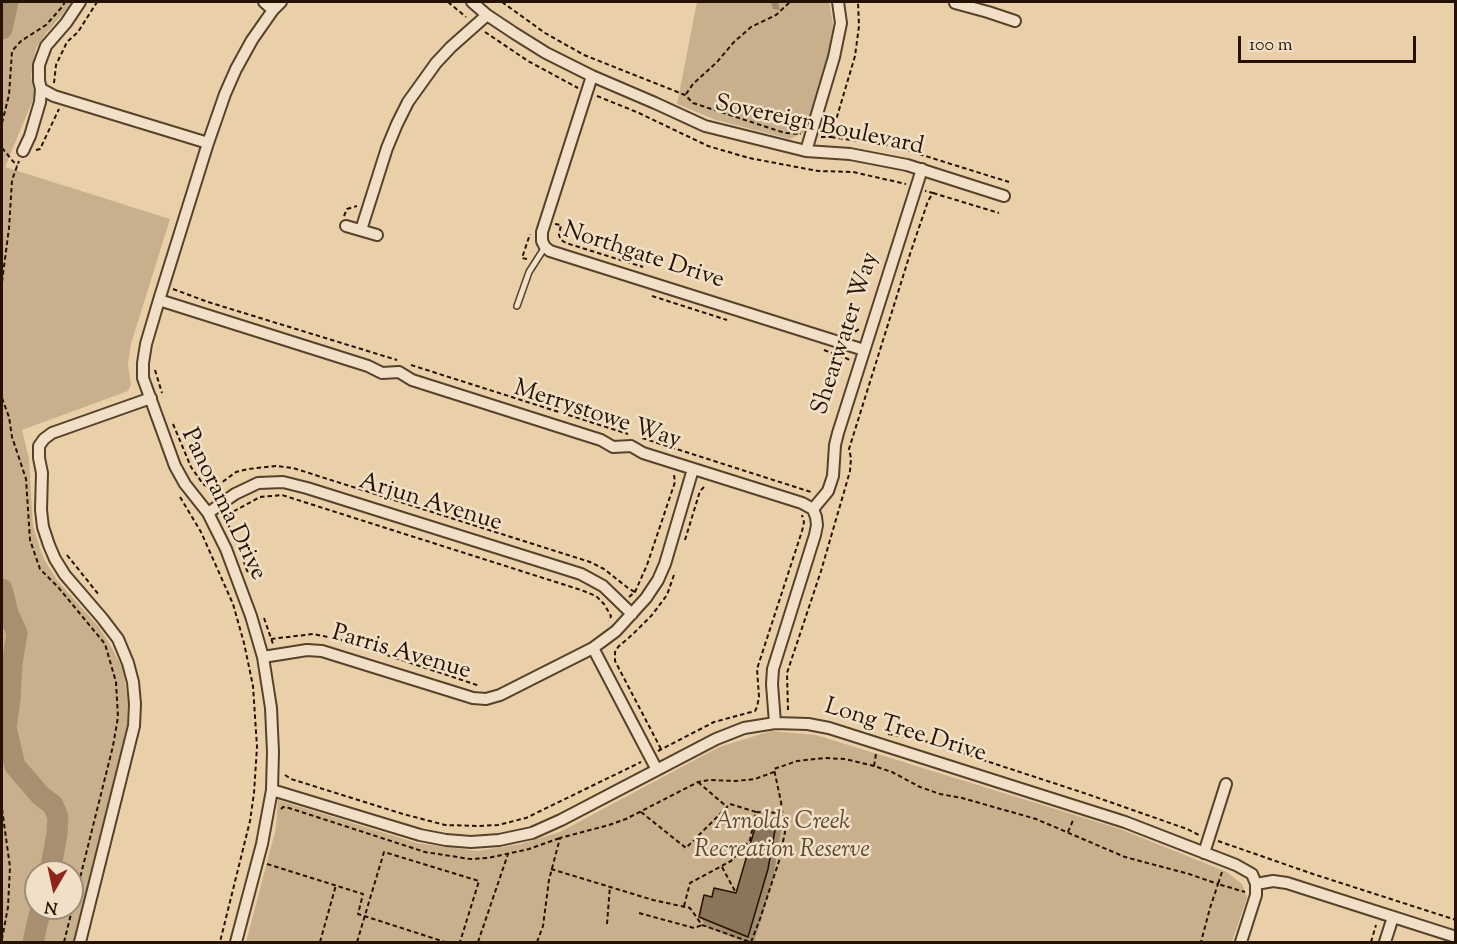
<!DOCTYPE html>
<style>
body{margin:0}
#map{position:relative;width:1457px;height:944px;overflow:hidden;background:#ead0a9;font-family:"Sorts Mill Goudy",serif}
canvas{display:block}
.frame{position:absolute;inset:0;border:3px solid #251200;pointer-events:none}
.north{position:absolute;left:24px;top:860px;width:60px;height:60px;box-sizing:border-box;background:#f1e0c7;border:2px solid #9f8e77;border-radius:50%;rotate:189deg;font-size:16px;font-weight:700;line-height:24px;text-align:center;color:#251200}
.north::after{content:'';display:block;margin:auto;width:21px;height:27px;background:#8f2418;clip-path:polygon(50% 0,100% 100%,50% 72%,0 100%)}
.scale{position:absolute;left:1238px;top:36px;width:178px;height:27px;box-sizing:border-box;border:3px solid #251200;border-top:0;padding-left:8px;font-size:18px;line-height:21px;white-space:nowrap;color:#251200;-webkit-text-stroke:4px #f1e0c7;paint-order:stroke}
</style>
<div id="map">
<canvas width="1457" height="944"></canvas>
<div class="frame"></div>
<div class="north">N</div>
<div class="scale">100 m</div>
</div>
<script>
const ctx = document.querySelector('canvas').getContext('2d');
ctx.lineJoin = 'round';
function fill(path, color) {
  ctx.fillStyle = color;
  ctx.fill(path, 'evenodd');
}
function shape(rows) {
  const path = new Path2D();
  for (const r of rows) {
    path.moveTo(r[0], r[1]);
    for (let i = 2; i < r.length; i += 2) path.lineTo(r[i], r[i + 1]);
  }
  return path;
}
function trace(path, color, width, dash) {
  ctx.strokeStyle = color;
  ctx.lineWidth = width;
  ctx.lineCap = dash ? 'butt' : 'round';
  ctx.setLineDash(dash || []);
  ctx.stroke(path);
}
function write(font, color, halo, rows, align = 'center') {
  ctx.font = font + ' "Sorts Mill Goudy",serif';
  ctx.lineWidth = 5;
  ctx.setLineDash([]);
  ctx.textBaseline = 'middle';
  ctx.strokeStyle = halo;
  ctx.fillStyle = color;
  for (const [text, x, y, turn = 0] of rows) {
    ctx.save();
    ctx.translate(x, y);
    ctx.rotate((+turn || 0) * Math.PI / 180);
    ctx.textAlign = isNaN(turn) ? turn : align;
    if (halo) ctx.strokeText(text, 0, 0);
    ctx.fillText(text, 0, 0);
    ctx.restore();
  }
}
fill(shape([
 [2,2,71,2,69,7,48,31,36,48,31,77,35,95,5,167,170,219,131,344,128,364,131,385,128,391,22,430,29,458,32,512,33,526,40,548,45,561,57,580,99,627,112,648,123,669,128,702,127,730,75,942,2,942],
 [36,872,72,872,72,908,36,908],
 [697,2,829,2,833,24,827,60,805,132,790,139,716,120,677,104],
 [771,731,816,735,1120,829,1227,872,1242,884,1247,897,1232,942,246,942,276,828,278,800,417,843,477,851,521,844,560,832,719,747]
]), '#c9b08c');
fill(shape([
 [771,2,778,2,780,10,773,9],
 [776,821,781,830,773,879,754,942,745,942,706,927,701,917,713,898,737,895]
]), '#0003');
trace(shape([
 [2,29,8,2],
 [2,589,8,613,17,633,12,664,10,700,6,728,15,766,41,796,53,805,58,817,57,834,50,872],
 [33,942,41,908]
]), '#a78f70', 21);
const building = shape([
 [777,819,768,869,748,937,699,917,704,895,712,897,714,888,736,893,757,821,777,819]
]);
fill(building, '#8b7558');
trace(building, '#251200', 1.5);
const lane = shape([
 [517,306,529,272,545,247]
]);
const street = shape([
 [264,2,273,10],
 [472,2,487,15,514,33,546,53,592,76,655,103,705,126,806,151,850,154,907,165,1004,196],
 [955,3,988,12,1015,21],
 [592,76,542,232,542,241,545,247,550,251,864,350],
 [41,89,54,96,208,143],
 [23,151,30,136,40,102,41,89,39,81,39,65,46,46,66,23,80,2],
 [806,151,834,57,841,23,838,2],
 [346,226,377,235],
 [361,230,387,148,397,124,408,102,436,63,451,47,487,15],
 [159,300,368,366,382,373,399,372,412,380,601,440,613,447,631,446,643,453,802,503,813,509,816,517,817,525,815,535,773,669,772,684,775,723],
 [813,509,828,491,833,476,835,445,838,433,922,169],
 [208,513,235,494,258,483,283,482,307,488,581,574,603,586,632,614],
 [593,648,657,770],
 [263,657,307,650,322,651,473,698,486,699,500,695,593,648,616,631,646,598,658,580,665,564,693,469],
 [272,790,420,835,446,840,471,842,499,840,532,833,561,820,716,739,744,728,775,723,808,724,829,728,1125,822,1236,865,1252,874,1256,884,1273,881,1287,883,1456,937],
 [1204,853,1226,784],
 [80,942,134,726,135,704,133,682,128,663,118,639,102,618,65,575,55,559,49,545,43,527,41,510,42,473,39,458,39,446,44,439,52,433,151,398],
 [236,942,262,844,272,790,273,752,271,708,263,657,251,616,226,549,208,513,185,484,175,466,143,378,143,363,146,344,159,300,208,143,225,94,236,69,252,40,273,10,281,2],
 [1241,942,1256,895,1256,884],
 [1385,942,1393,917]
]);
trace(lane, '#56422a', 8);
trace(street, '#56422a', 14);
trace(shape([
 [448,2,466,17],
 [502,2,545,33,584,55,685,95,693,103,785,133,801,134],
 [485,32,528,61,578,88],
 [54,83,56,65,67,42,78,32,97,2],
 [686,94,693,84,717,62,734,42,751,27,776,15,790,2],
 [597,96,639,113,708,146,749,158,818,171,853,172,906,184],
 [2,123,9,95,12,51,21,41,46,25,62,7,65,2],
 [821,137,831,137,855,56,859,26,858,2],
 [831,137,893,146,1009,182],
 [2,148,17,166],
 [36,150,40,149,59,109],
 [933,193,999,213],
 [344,216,347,209,357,206],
 [555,224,561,225,559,235,561,240,566,243,643,267],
 [527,259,522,258,530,234],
 [2,282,9,228,12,180,19,161],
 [173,289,208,302,397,360],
 [652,296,727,320],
 [848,333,853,333,859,329],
 [824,350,848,359,849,360],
 [411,365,628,434],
 [155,370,162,393],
 [2,398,9,417,12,437,26,479,30,540,40,569,58,587,105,644,116,682,118,717,113,746,64,942],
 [173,424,191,467,203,484,208,487,213,488,217,486,236,472,248,469,276,466,293,468,590,562,604,569,628,588,635,592],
 [642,438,811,492],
 [180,497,201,532,233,604,244,643,253,686,257,747,254,793,250,821,220,942],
 [230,529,226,519,227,515,260,497,282,495,581,590,596,596,604,604,611,616,609,621],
 [685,540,700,491,706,485],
 [238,547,248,573],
 [67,555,99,595],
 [629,597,635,592,647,565,675,482,674,475],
 [264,618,273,644],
 [271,639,313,634,338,639,480,686],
 [788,710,787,673,821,571,844,492,850,471,851,458,849,449,910,254,928,201,933,193,925,191],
 [888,734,922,740,1087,794,1187,829,1199,835],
 [661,749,615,661,615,652,618,647,633,634,652,615,667,595,675,572],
 [658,751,714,722,755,711,757,707,759,697,757,669,802,531,804,522,802,515],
 [874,766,876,754],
 [285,775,291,779,403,814,445,825,478,826,498,825,526,818,641,762],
 [698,782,727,807],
 [2,809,10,867,8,907,2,939],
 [281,809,283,807,289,808,425,852,470,859,488,858,529,849,560,838],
 [641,812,686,848,730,804,756,812],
 [1068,832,1074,818],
 [1218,841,1313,874,1456,920],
 [267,864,363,894,358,914,445,942],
 [722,867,736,893],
 [551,869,653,900,690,908,702,925,750,942],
 [1222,872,1218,884,1245,892],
 [684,906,690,883,731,861,750,840,756,812,782,813],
 [639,913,694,928,702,925],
 [607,924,610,886],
 [320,942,336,885],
 [357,942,384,852,479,881,460,942],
 [478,942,508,854],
 [537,942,543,926,549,880,560,838,609,825,626,819,698,782,709,780,735,781,755,779,774,772],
 [751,942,760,919,779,861,785,832,781,802,774,769,797,761,825,758,845,759,874,766,892,772,920,787,940,794,962,798,1036,819,1125,857,1189,874,1218,884,1210,908,1201,942],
 [1371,942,1376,925]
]), '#251200', 2, [4.5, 3]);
trace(lane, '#f1e0c7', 5);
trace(street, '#f1e0c7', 10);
write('24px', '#251200', '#f1e0c7', [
 ["Sovereign Boulevard",819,127,12],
 ["Northgate Drive",643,257,18],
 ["Shearwater Way",847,334,-72],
 ["Merrystowe Way",597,416,18],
 ["Arjun Avenue",430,504,17],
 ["Panorama Drive",222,505,64],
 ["Parris Avenue",401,654,16],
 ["Long Tree Drive",905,732,17]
]);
write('italic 24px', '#5e4931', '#f1e0c7', [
 ["Arnolds Creek",782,824],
 ["Recreation Reserve",782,852]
]);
</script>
